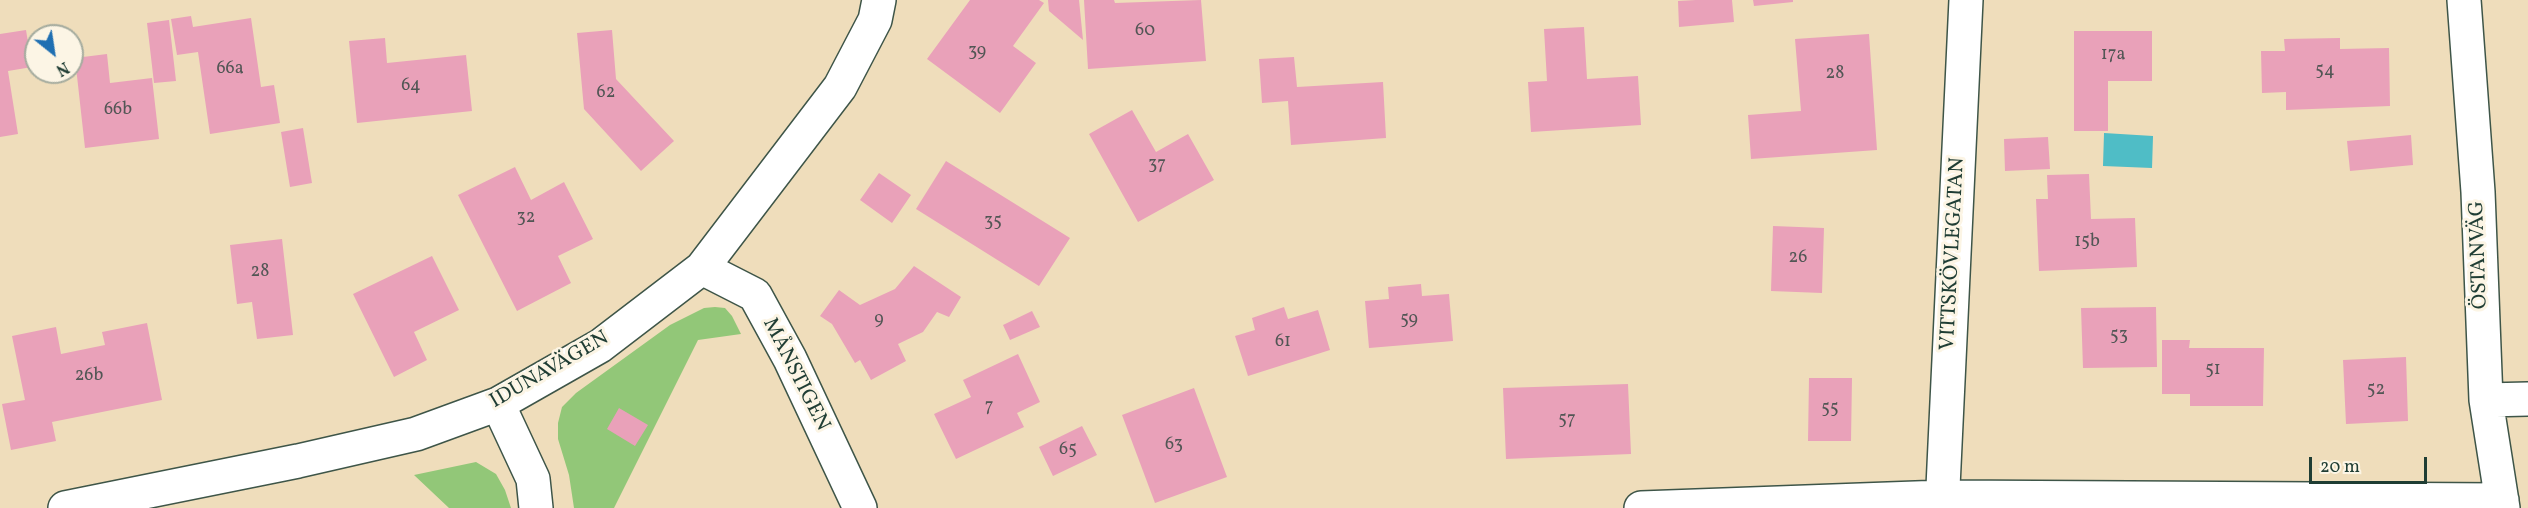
<!DOCTYPE html>
<meta charset="utf-8">
<style>
body{margin:0}
#map{position:relative;width:2528px;height:508px;overflow:hidden;background:#efddbb;font-family:Vollkorn,serif}
canvas{display:block}
.north{position:absolute;left:24px;top:24px;width:60px;height:60px;box-sizing:border-box;background:#fcf5e5;border:2px solid #a4ab9e;border-radius:50%;rotate:150deg;font-size:16px;font-weight:700;line-height:24px;text-align:center;color:#1f3d34}
.north::after{content:'';display:block;margin:auto;width:21px;height:27px;background:#1f6fb2;clip-path:polygon(50% 0,100% 100%,50% 72%,0 100%)}
.scale{position:absolute;left:2309px;top:457px;width:118px;height:27px;box-sizing:border-box;border:3px solid #1f3d34;border-top:0;padding-left:8px;font-size:18px;line-height:21px;white-space:nowrap;color:#1f3d34;-webkit-text-stroke:4px #fcf5e5;paint-order:stroke}
</style>
<div id="map">
<canvas width="2528" height="508"></canvas>
<div class="north">N</div>
<div class="scale">20 m</div>
</div>
<script>
const ctx = document.querySelector('canvas').getContext('2d');
ctx.lineJoin = 'round';
function fill(path, color) {
  ctx.fillStyle = color;
  ctx.fill(path, 'evenodd');
}
function shape(rows) {
  const path = new Path2D();
  for (const r of rows) {
    path.moveTo(r[0], r[1]);
    for (let i = 2; i < r.length; i += 2) path.lineTo(r[i], r[i + 1]);
  }
  return path;
}
function trace(path, color, width, dash) {
  ctx.strokeStyle = color;
  ctx.lineWidth = width;
  ctx.lineCap = dash ? 'butt' : 'round';
  ctx.setLineDash(dash || []);
  ctx.stroke(path);
}
function write(font, color, halo, rows, align = 'center') {
  ctx.font = font + ' Vollkorn,serif';
  ctx.lineWidth = 6;
  ctx.setLineDash([]);
  ctx.textBaseline = 'middle';
  ctx.strokeStyle = halo;
  ctx.fillStyle = color;
  for (const [text, x, y, turn = 0] of rows) {
    ctx.save();
    ctx.translate(x, y);
    ctx.rotate((+turn || 0) * Math.PI / 180);
    ctx.textAlign = isNaN(turn) ? turn : align;
    if (halo) ctx.strokeText(text, 0, 0);
    ctx.fillText(text, 0, 0);
    ctx.restore();
  }
}
fill(shape([
 [715,307,725,308,732,316,741,334,698,340,614,508,574,508,569,475,558,439,558,423,562,407,576,393,670,325,704,308],
 [476,462,496,474,505,490,511,508,449,508,414,475]
]), '#92c778');
fill(shape([
 [2104,133,2153,136,2152,168,2103,166]
]), '#4fbdc6');
fill(shape([
 [970,0,1039,0,1044,3,1013,46,1036,63,1000,113,927,59],
 [1048,0,1079,0,1083,40,1049,11],
 [1084,0,1114,0,1115,3,1201,0,1206,61,1088,69],
 [1696,0,1732,0,1734,22,1679,27,1678,1],
 [1753,0,1793,0,1793,2,1754,6],
 [191,16,193,27,251,18,261,87,274,85,280,123,210,134,198,52,177,55,171,19],
 [169,20,176,81,154,83,147,23],
 [1584,27,1587,79,1638,76,1641,125,1531,132,1528,82,1547,81,1544,29],
 [26,30,32,67,8,71,18,134,0,137,0,34],
 [612,30,616,79,674,141,641,171,584,109,577,33],
 [2074,31,2152,31,2152,81,2108,81,2108,131,2074,131],
 [1869,34,1877,150,1751,159,1748,115,1801,111,1795,39],
 [385,38,387,63,466,55,472,111,357,123,349,41],
 [2340,38,2340,49,2389,48,2390,106,2286,110,2286,92,2262,93,2261,51,2285,51,2284,39],
 [107,54,110,83,152,78,159,139,85,148,75,58],
 [1294,57,1297,87,1383,82,1386,138,1291,145,1288,101,1262,103,1259,59],
 [1132,110,1156,152,1188,134,1214,180,1138,222,1089,134],
 [303,128,312,183,290,187,281,132],
 [2411,135,2413,165,2350,171,2347,141],
 [2048,137,2050,169,2005,171,2004,139],
 [946,161,1070,238,1039,286,916,209],
 [515,167,531,200,564,182,593,239,558,256,571,283,517,311,458,195],
 [879,173,911,195,892,223,860,200],
 [2089,174,2091,219,2135,218,2137,267,2039,271,2036,199,2048,199,2047,175],
 [1773,226,1824,228,1822,293,1771,291],
 [282,239,293,335,257,339,252,302,237,304,230,245],
 [432,256,459,310,414,332,427,360,394,377,353,294],
 [914,266,961,297,949,317,937,312,923,332,898,344,906,361,871,380,860,360,855,363,832,324,820,316,839,290,860,305,895,289],
 [1421,284,1422,296,1449,294,1453,341,1369,348,1365,301,1389,299,1388,287],
 [1284,307,1288,319,1318,310,1330,350,1248,376,1235,336,1255,330,1252,318],
 [2156,307,2157,367,2083,368,2081,308],
 [1032,311,1040,327,1010,340,1003,325],
 [147,323,162,400,52,422,56,441,11,450,2,404,25,400,12,336,56,327,61,354,105,345,102,332],
 [2162,340,2190,340,2189,348,2264,348,2263,406,2190,406,2190,394,2162,394],
 [1018,354,1040,402,1017,413,1024,427,956,459,934,414,971,397,963,380],
 [2406,357,2408,421,2346,424,2343,360],
 [1809,378,1852,378,1851,441,1808,441],
 [1628,384,1631,454,1506,459,1503,388],
 [1194,388,1227,477,1155,503,1122,415],
 [619,408,648,425,635,446,607,429],
 [1082,426,1097,455,1053,476,1039,447]
]), '#e9a1b9');
const minor = shape([
 [2464,0,2478,192,2486,400,2503,508],
 [702,268,755,295,790,359,860,508],
 [2486,400,2528,399],
 [498,404,533,479,536,508],
 [65,508,298,461,416,434,498,404,600,346,702,268,840,87,875,20,879,0],
 [1641,508,1943,497,2502,500],
 [1942,508,1966,0]
]);
trace(minor, '#3e5548', 36);
trace(minor, '#fff', 33);
write('18px', '#525655', null, [
 ["60",1145,32],
 ["39",977,53],
 ["17a",2113,56],
 ["66a",230,70],
 ["54",2325,72],
 ["28",1835,75],
 ["64",411,87],
 ["62",606,94],
 ["66b",118,111],
 ["37",1157,166],
 ["32",526,219],
 ["35",993,223],
 ["15b",2087,243],
 ["26",1798,259],
 ["28",260,273],
 ["9",879,321],
 ["59",1409,321],
 ["53",2119,337],
 ["61",1283,343],
 ["51",2213,371],
 ["26b",89,377],
 ["52",2376,391],
 ["7",989,408],
 ["55",1830,410],
 ["57",1567,421],
 ["63",1174,446],
 ["65",1068,451]
]);
write('21px', '#1f3d34', '#fcf5e5', [
 ["VITTSKÖVLEGATAN",1954,254,-87],
 ["ÖSTANVÄG",2480,255,-92],
 ["IDUNAVÄGEN",550,371,-30],
 ["MÅNSTIGEN",795,375,63]
]);
</script>
